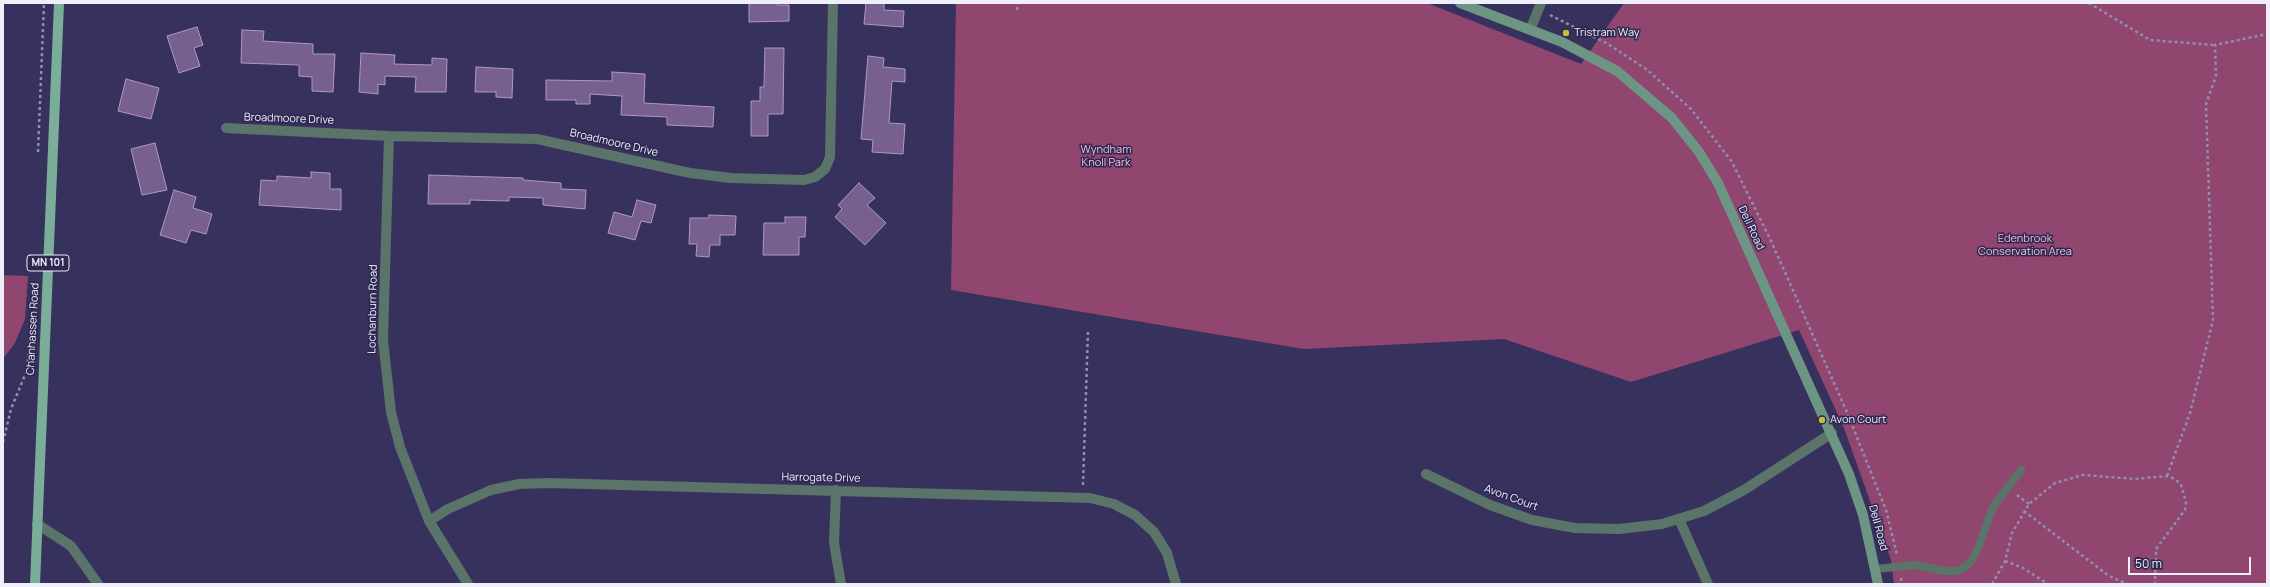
<!DOCTYPE html>
<style>
body{margin:0}
#map{position:relative;width:2270px;height:587px;overflow:hidden;background:#37315d;font-family:Manrope,sans-serif}
canvas{display:block}
.frame{position:absolute;inset:0;border:4px solid #efeffa;pointer-events:none}
.scale{position:absolute;left:2128px;top:557px;width:123px;height:18px;box-sizing:border-box;border:2px solid #efeffa;border-top:0;padding-left:5px;font-size:12px;line-height:14px;white-space:nowrap;color:#efeffa;-webkit-text-stroke:3px #2d2751;paint-order:stroke}
</style>
<div id="map">
<canvas width="2270" height="587"></canvas>
<div class="frame"></div>
<div class="scale">50 m</div>
</div>
<script>
const ctx = document.querySelector('canvas').getContext('2d');
ctx.lineJoin = 'round';
function fill(path, color) {
  ctx.fillStyle = color;
  ctx.fill(path, 'evenodd');
}
function shape(rows) {
  const path = new Path2D();
  for (const r of rows) {
    path.moveTo(r[0], r[1]);
    for (let i = 2; i < r.length; i += 2) path.lineTo(r[i], r[i + 1]);
  }
  return path;
}
function trace(path, color, width, dash) {
  ctx.strokeStyle = color;
  ctx.lineWidth = width;
  ctx.lineCap = dash ? 'butt' : 'round';
  ctx.setLineDash(dash || []);
  ctx.stroke(path);
}
function write(font, color, halo, rows, align = 'center') {
  ctx.font = font + ' Manrope,sans-serif';
  ctx.lineWidth = 3;
  ctx.setLineDash([]);
  ctx.textBaseline = 'middle';
  ctx.strokeStyle = halo;
  ctx.fillStyle = color;
  for (const [text, x, y, turn = 0] of rows) {
    ctx.save();
    ctx.translate(x, y);
    ctx.rotate((+turn || 0) * Math.PI / 180);
    ctx.textAlign = isNaN(turn) ? turn : align;
    if (halo) ctx.strokeText(text, 0, 0);
    ctx.fillText(text, 0, 0);
    ctx.restore();
  }
}
fill(shape([
 [956,3,1427,3,1581,64,1624,3,2267,3,2267,584,1894,584,1891,560,1844,428,1799,330,1631,382,1504,339,1304,349,951,290],
 [3,275,28,276,25,319,15,343,3,359]
]), '#914670');
const building = shape([
 [749,3,777,3,777,5,789,5,789,21,749,22,749,3],
 [866,3,884,3,884,10,904,11,903,27,864,24,866,3],
 [197,27,203,45,194,48,200,66,179,73,167,36,197,27],
 [242,30,264,31,263,41,313,44,313,54,335,54,333,92,312,91,312,77,299,76,299,65,241,63,242,30],
 [765,48,784,48,783,114,768,114,768,136,751,136,751,101,760,101,760,87,764,87,765,48],
 [361,53,395,55,394,64,432,65,432,58,447,59,446,92,415,92,416,77,385,76,385,85,378,84,378,94,359,92,361,53],
 [868,56,884,58,883,67,905,69,905,82,892,81,889,123,905,124,903,154,872,152,873,140,861,139,868,56],
 [476,67,513,69,512,98,496,97,496,92,475,92,476,67],
 [612,72,645,74,644,103,714,107,713,127,667,125,667,117,621,115,622,96,590,94,590,104,576,104,576,100,546,100,546,80,612,81,612,72],
 [126,79,159,88,151,119,118,111,126,79],
 [155,143,167,190,142,195,131,149,155,143],
 [311,172,330,173,330,189,341,189,341,210,259,205,261,180,277,181,277,176,311,178,311,172],
 [429,175,523,178,523,180,561,183,561,189,586,190,585,209,543,205,543,198,509,197,509,201,470,200,470,204,428,204,429,175],
 [859,183,875,198,867,205,886,223,865,245,835,217,842,209,838,205,859,183],
 [174,190,196,197,193,208,212,214,206,234,191,230,186,243,160,235,174,190],
 [637,200,656,205,651,223,641,221,635,240,608,233,614,212,632,217,637,200],
 [709,215,736,216,735,235,720,235,720,245,710,245,709,257,696,256,697,244,689,244,690,218,709,218,709,215],
 [785,217,806,217,805,237,799,237,799,255,763,255,764,223,785,223,785,217]
]);
fill(building, '#77608d');
trace(building, '#b097c8', 1);
trace(shape([
 [2089,3,2150,40,2215,45],
 [1017,10,1018,3],
 [1550,15,1608,44,1646,69,1691,109,1732,162,1772,243,1846,410,1886,510,1897,555],
 [38,152,44,3],
 [3,442,11,409,27,370,31,329],
 [2167,476,2190,413,2213,320,2206,104,2216,76,2215,45,2267,34],
 [1083,485,1088,331],
 [2017,495,2029,504],
 [2024,511,2109,576,2127,584],
 [2005,561,2023,568,2048,584],
 [1901,578,1902,584],
 [1992,584,2005,561,2012,533,2029,504,2055,483,2083,475,2135,479,2167,476,2175,479,2181,485,2186,502,2185,510,2156,549,2155,584]
]), '#918eaa', 2.5, [3, 3]);
trace(shape([
 [1876,569,1914,565,1945,571,1958,571,1966,566,1972,560,1978,548,1993,507,2021,470]
]), '#5b7469', 8);
trace(shape([
 [1530,30,1541,3],
 [226,128,389,136,537,139,690,173,731,178,804,180,815,177,825,169,830,157,833,3],
 [389,136,383,340,391,412,400,447,429,521,468,584],
 [1426,474,1490,505,1532,520,1575,528,1619,529,1662,524,1704,511,1744,490,1832,433],
 [836,490,834,543,841,584],
 [1679,519,1708,584],
 [429,521,448,509,491,490,519,484,549,483,1090,498,1114,504,1135,515,1154,532,1167,553,1176,584],
 [37,524,71,546,98,584]
]), '#5b7469', 10);
trace(shape([
 [1460,3,1562,42,1617,71,1672,118,1699,152,1718,183,1849,474,1863,515,1878,584]
]), '#6d9584', 10);
trace(shape([
 [35,584,59,3]
]), '#7aae99', 10);
for (const [x, y, r, color] of [
 [1566,33,4,"#c1bd3f"],
 [1822,420,4,"#c1bd3f"]
]) {
  const dot = new Path2D();
  dot.arc(x, y, r, 0, 2 * Math.PI);
  ctx.fillStyle = color;
  ctx.fill(dot);
  trace(dot, '#2d2751', 1.5);
}
for (const [x, y, w] of [
 [48,263,42]
]) {
  const box = new Path2D();
  box.roundRect(x - w / 2, y - 8, w, 16, 3);
  ctx.fillStyle = '#2d2751';
  ctx.fill(box);
  trace(box, '#efeffa', 1);
}
write('bold 10px', '#efeffa', null, [
 ["MN 101",48,263]
]);
write('11px', '#efeffa', '#2d2751', [
 ["Tristram Way",1574,33],
 ["Avon Court",1830,420]
], 'left');
write('11px', '#efeffa', '#2d2751', [
 ["Broadmoore Drive",289,119,2],
 ["Broadmoore Drive",614,143,13],
 ["Dell Road",1751,228,65],
 ["Lochanburn Road",373,309,-89],
 ["Chanhassen Road",33,329,-87],
 ["Harrogate Drive",821,478,1],
 ["Avon Court",1511,498,20],
 ["Dell Road",1878,528,75]
]);
write('11px', '#f1c0d8', '#2d2751', [
 ["Wyndham",1106,150],
 ["Knoll Park",1106,163],
 ["Edenbrook",2025,239],
 ["Conservation Area",2025,252]
]);
</script>
